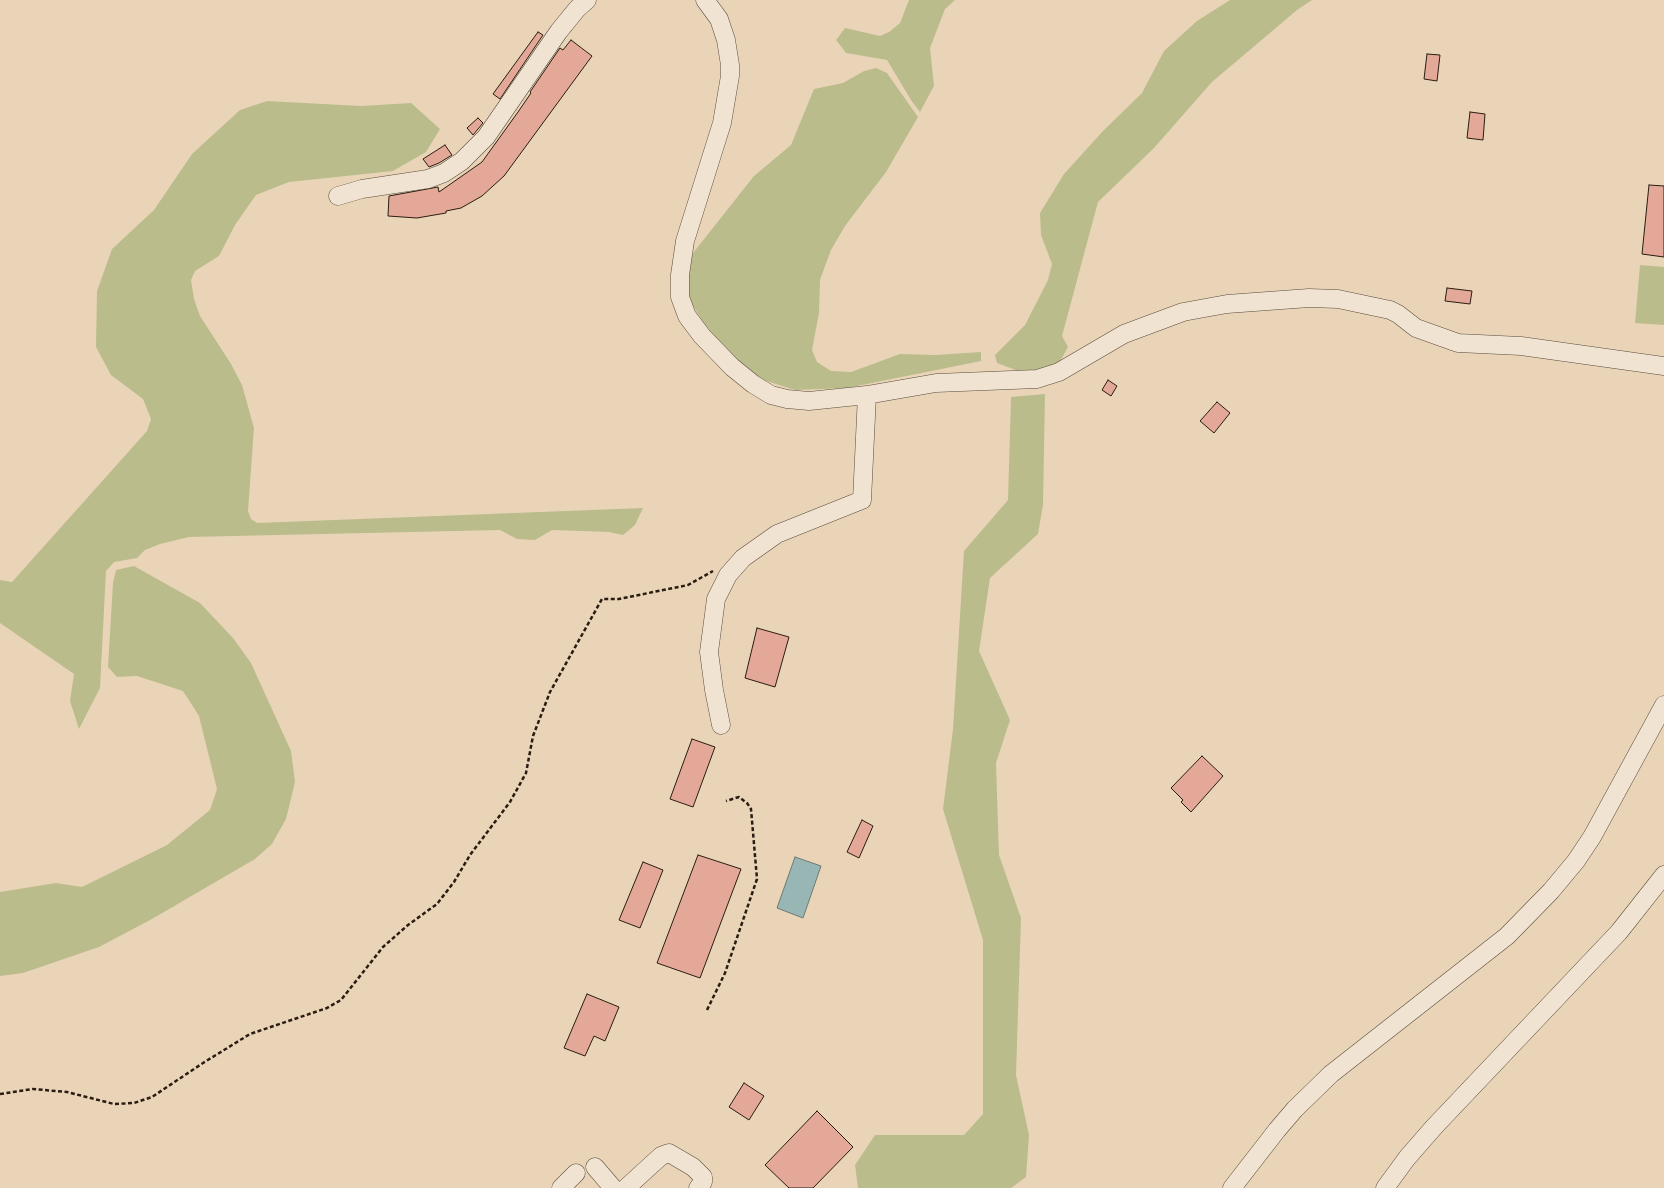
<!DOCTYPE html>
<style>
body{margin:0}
canvas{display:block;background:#ead4b8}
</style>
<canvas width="1664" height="1188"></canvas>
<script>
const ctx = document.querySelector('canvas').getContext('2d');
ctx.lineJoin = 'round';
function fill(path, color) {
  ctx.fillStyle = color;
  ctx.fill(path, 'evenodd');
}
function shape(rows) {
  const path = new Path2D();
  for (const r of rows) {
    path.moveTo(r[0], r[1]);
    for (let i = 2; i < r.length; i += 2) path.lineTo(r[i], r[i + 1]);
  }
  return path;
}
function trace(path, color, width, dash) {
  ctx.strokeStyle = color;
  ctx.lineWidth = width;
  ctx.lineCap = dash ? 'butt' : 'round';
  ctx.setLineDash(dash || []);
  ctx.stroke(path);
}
fill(shape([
 [909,0,955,0,945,9,930,48,934,86,920,112,911,100,887,60,846,53,836,40,845,28,880,36,889,32,900,23],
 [1230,0,1312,0,1297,10,1212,82,1154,148,1098,202,1062,336,1068,347,1057,367,1021,372,997,363,995,355,1025,325,1048,280,1052,264,1041,235,1040,213,1064,174,1103,131,1142,93,1164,51,1197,21],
 [876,68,887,73,918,117,886,172,845,226,831,250,820,280,819,313,812,350,817,362,831,371,851,372,900,354,936,355,981,352,981,361,847,388,795,390,757,378,726,350,703,322,684,291,693,253,754,176,791,145,814,89,843,83,864,71],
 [267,101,361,106,411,103,440,129,426,152,393,171,289,182,256,195,235,225,219,256,195,271,191,280,194,299,200,316,231,364,242,385,254,428,248,511,251,519,257,523,643,508,635,525,623,535,609,532,552,530,535,540,517,539,500,530,189,537,160,544,145,550,137,558,114,562,106,571,100,688,79,729,70,701,74,674,0,623,0,580,12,582,147,431,151,419,143,399,111,375,96,347,97,291,112,249,154,210,192,154,240,110],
 [1640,265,1664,267,1664,325,1635,323],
 [1045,394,1043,505,1038,534,990,578,979,651,1010,720,996,763,999,855,1021,918,1016,1075,1029,1135,1026,1177,1011,1188,858,1188,855,1165,875,1135,964,1135,983,1114,983,940,943,809,953,729,964,551,1008,500,1011,397],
 [134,566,200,603,233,638,251,663,291,751,295,782,286,819,272,844,255,859,152,919,99,947,23,973,0,976,0,892,56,883,82,887,167,845,210,810,217,789,199,716,183,691,137,676,117,677,108,667,113,583,116,570]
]), '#bbbc8c');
const water = shape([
 [795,857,821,866,803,918,777,908,795,857]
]);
fill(water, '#98b7b4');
trace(water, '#6c7973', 1);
const building = shape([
 [538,32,543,35,500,99,493,94,538,32],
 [571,40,592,56,504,176,482,196,461,208,446,211,446,213,417,218,388,216,389,196,438,187,439,192,482,162,518,112,531,93,530,92,560,48,563,50,571,40],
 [1427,54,1440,55,1437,81,1424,79,1427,54],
 [1470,112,1485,114,1483,140,1467,138,1470,112],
 [478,118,483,123,473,135,467,128,478,118],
 [445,145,452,155,439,163,429,167,423,159,445,145],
 [1649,185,1664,186,1664,257,1642,254,1649,185],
 [1447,288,1472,291,1470,304,1445,301,1447,288],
 [1108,380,1117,386,1111,396,1102,390,1108,380],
 [1217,402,1230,413,1214,433,1200,421,1217,402],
 [757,628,789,637,775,687,745,678,757,628],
 [692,739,715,747,693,807,670,799,692,739],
 [1202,756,1223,776,1191,812,1181,802,1183,800,1171,788,1202,756],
 [862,820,873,826,859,858,847,852,862,820],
 [698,855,741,869,700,978,657,963,698,855],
 [643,862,663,870,640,928,619,920,643,862],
 [587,994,619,1007,605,1041,594,1036,585,1056,564,1048,587,994],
 [744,1083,764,1096,749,1120,729,1107,744,1083],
 [817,1111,853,1147,813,1188,789,1188,765,1165,817,1111]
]);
fill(building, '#e3a898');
trace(building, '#291d11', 1);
const minor = shape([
 [705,0,719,19,726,40,730,65,730,76,722,123,685,241,680,275,680,297,687,316,702,336,732,367,753,384,771,395,787,399,809,401,867,395,936,383,1037,379,1059,372,1124,334,1183,312,1227,304,1309,298,1338,299,1390,310,1398,314,1416,328,1458,343,1521,346,1664,366],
 [338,196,362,189,428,179,444,173,462,161,486,137,559,31,577,9,587,0],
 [721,725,714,690,709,652,716,599,728,575,743,558,777,534,862,500,867,395],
 [595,1167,613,1188],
 [561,1188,576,1173],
 [626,1188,661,1156,669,1153,693,1167,703,1177,703,1182,698,1188],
 [1232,1188,1277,1130,1295,1109,1331,1074,1507,936,1551,891,1576,861,1592,837,1664,705],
 [1385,1188,1407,1158,1434,1127,1619,932,1664,875]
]);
trace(minor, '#594b3b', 19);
trace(shape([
 [707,1010,725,973,757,879,751,809,747,803,739,797,726,801],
 [0,1094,33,1089,67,1092,114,1104,134,1103,152,1097,203,1063,250,1034,327,1008,341,1000,383,947,408,925,437,904,454,882,470,855,510,802,526,773,533,736,550,692,602,599,619,599,688,585,713,571]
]), '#291d11', 2.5, [4, 2.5]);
trace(minor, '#f1e3d1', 18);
</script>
